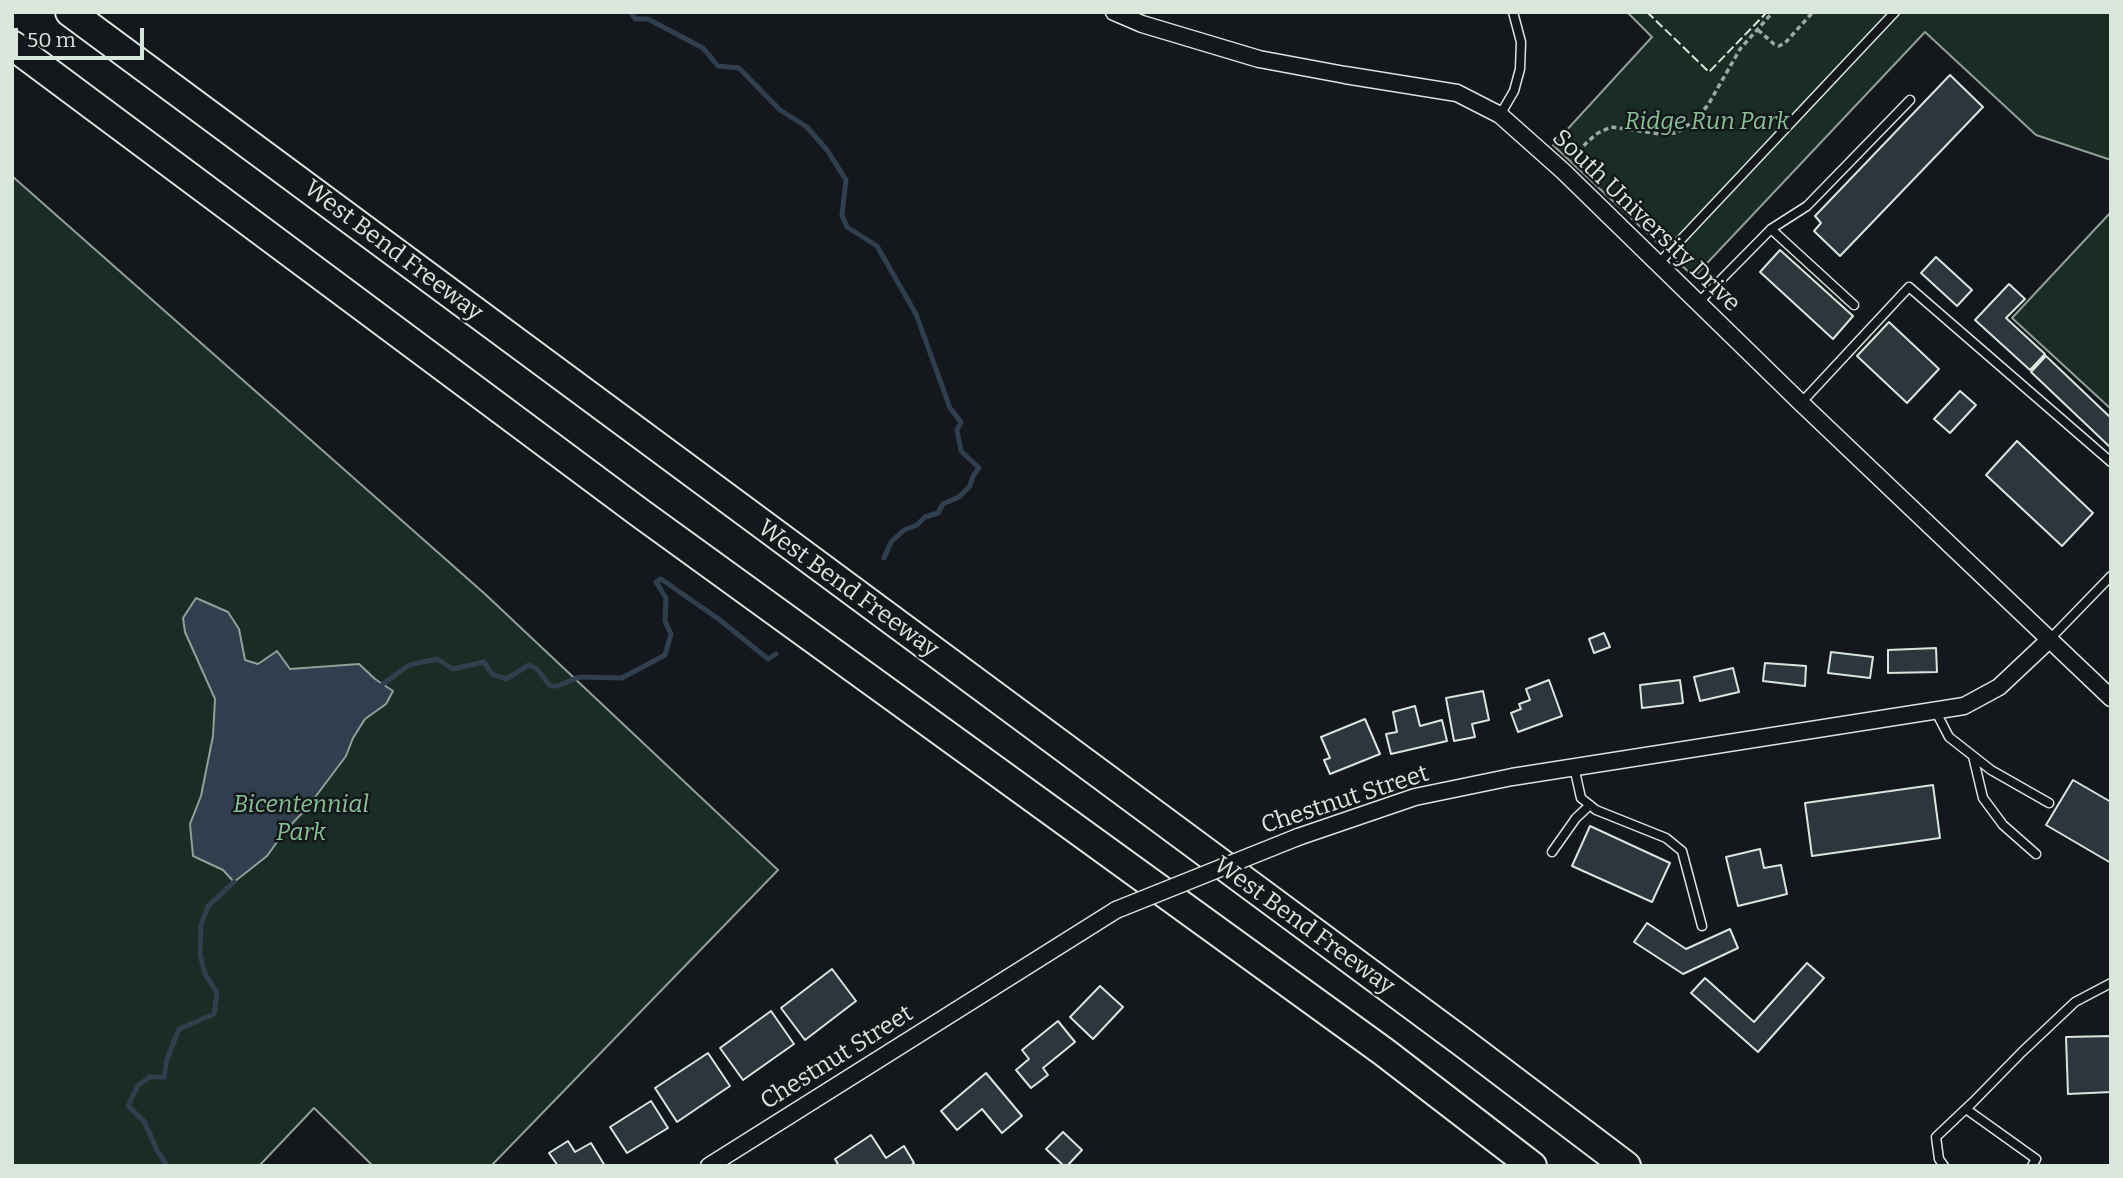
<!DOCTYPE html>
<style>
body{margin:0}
#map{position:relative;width:2123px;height:1178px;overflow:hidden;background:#14181c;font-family:Bitter,serif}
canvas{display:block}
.frame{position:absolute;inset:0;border:14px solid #d8e6dc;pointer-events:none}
.scale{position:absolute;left:14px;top:28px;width:130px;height:32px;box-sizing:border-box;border:4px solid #d8e6dc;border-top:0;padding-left:9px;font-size:21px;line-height:24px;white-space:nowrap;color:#d8e6dc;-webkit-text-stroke:5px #14181c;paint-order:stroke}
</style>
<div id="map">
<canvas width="2123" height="1178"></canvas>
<div class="frame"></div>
<div class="scale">50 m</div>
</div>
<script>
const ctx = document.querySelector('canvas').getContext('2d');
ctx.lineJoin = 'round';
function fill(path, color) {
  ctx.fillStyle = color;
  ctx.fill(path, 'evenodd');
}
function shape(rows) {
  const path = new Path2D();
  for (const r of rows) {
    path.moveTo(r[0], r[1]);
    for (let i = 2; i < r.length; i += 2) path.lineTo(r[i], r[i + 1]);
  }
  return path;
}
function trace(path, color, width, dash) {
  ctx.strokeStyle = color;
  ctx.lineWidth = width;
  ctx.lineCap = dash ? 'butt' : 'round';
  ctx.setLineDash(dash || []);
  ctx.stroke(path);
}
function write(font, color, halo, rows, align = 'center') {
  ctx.font = font + ' Bitter,serif';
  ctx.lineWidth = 5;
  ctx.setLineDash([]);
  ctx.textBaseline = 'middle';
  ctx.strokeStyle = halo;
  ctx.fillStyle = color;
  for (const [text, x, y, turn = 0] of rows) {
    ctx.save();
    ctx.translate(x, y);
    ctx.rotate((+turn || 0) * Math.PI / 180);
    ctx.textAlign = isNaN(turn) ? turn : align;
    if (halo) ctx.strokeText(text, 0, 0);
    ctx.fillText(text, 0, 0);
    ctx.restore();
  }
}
const green = shape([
 [1627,12,2111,12,2111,160,2036,135,1925,32,1694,277,1553,145,1652,37,1627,12],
 [12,176,485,594,778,870,491,1166,373,1166,314,1108,259,1166,12,1166,12,176],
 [2111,212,2111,409,2012,318,2111,212]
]);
fill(green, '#1a2d24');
trace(green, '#939e99', 2);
const water = shape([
 [196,598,228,612,239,629,245,660,258,664,277,651,290,669,359,664,375,679,393,691,386,704,365,719,353,738,346,756,307,808,285,831,267,856,234,882,223,870,193,856,190,824,201,796,213,736,215,699,185,632,183,618,196,598]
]);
fill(water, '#2f3f4d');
trace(water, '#939e99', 2);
trace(shape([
 [631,12,635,19,648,19,703,48,718,66,739,68,780,110,807,127,827,150,846,180,842,215,847,227,877,246,916,314,950,408,961,422,957,430,961,451,979,468,973,476,970,486,959,497,943,504,938,513,925,517,917,525,904,530,891,542,884,558],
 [383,684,409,665,437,659,453,669,484,662,492,674,506,679,529,665,537,669,550,686,557,686,579,677,622,678,665,655,671,634,665,621,666,598,656,582,661,579,720,620,768,659,776,654],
 [167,1166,157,1150,144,1121,128,1106,138,1085,150,1077,164,1077,167,1059,179,1029,214,1014,217,993,205,974,200,954,201,925,208,906,234,882]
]), '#2f3f4d', 5);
const building = shape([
 [1950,75,1983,107,1840,256,1814,231,1821,223,1815,216,1950,75],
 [1780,250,1853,316,1833,339,1760,272,1780,250],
 [1936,257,1972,290,1957,306,1921,273,1936,257],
 [2009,284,2025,299,2006,318,2045,354,2030,370,1975,320,2009,284],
 [1889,322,1939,369,1907,403,1857,356,1889,322],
 [2046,356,2111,418,2111,448,2031,372,2046,356],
 [1960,391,1976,405,1950,433,1934,419,1960,391],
 [2017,441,2093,513,2062,546,1986,475,2017,441],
 [1604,633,1610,647,1594,653,1589,639,1604,633],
 [1936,648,1937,672,1888,673,1888,650,1936,648],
 [1831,652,1873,657,1870,678,1828,673,1831,652],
 [1765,663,1806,666,1805,686,1763,681,1765,663],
 [1733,668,1739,692,1700,701,1694,677,1733,668],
 [1549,680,1562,716,1518,732,1511,713,1521,709,1519,704,1530,700,1526,689,1549,680],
 [1680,680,1683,703,1642,708,1640,685,1680,680],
 [1483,691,1489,720,1472,724,1475,737,1454,741,1446,698,1483,691],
 [1415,706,1420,726,1442,720,1447,741,1391,754,1386,734,1397,732,1393,712,1415,706],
 [1365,719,1380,754,1330,774,1324,760,1330,758,1321,737,1365,719],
 [2073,780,2111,802,2111,863,2046,825,2073,780],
 [1933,785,1940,838,1812,856,1805,803,1933,785],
 [1590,826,1670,863,1652,902,1572,866,1590,826],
 [1760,849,1764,868,1781,865,1787,894,1738,906,1726,857,1760,849],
 [1647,923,1686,949,1730,929,1738,948,1683,974,1634,942,1647,923],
 [1807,963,1824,978,1758,1052,1691,993,1705,978,1754,1022,1807,963],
 [832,969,856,1001,805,1040,781,1008,832,969],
 [1100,986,1123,1007,1093,1039,1070,1017,1100,986],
 [771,1011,794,1044,743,1080,720,1048,771,1011],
 [1058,1021,1075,1042,1043,1068,1048,1075,1031,1088,1016,1070,1029,1059,1022,1050,1058,1021],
 [2111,1036,2111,1092,2068,1094,2066,1037,2111,1036],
 [708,1053,730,1086,677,1122,655,1088,708,1053],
 [986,1073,1022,1116,1002,1133,982,1109,957,1130,941,1111,986,1073],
 [651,1101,668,1128,627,1153,610,1127,651,1101],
 [1063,1132,1082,1150,1067,1166,1064,1166,1046,1149,1063,1132],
 [871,1135,886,1158,904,1146,914,1163,910,1166,839,1166,835,1159,871,1135],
 [568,1141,575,1152,591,1143,605,1166,558,1166,549,1153,568,1141]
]);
fill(building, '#2c363c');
trace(building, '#d8e6dc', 2);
const service = shape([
 [1500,115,1514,91,1520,69,1521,42,1513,12],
 [1771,229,1854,305],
 [1658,264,1895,12],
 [1698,303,1771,229,1807,206,1910,100],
 [1801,403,1909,287,2111,462],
 [2049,640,2111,576],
 [1935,710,1949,737,1991,770,2049,803],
 [1973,756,1983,798,2003,825,2036,854],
 [1574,767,1581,798,1596,810,1666,838,1682,851,1702,926],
 [1552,852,1576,818,1590,805],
 [1966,1109,2036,1159,2032,1166],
 [1944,1166,1939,1159,1936,1137,1973,1102,2022,1052,2075,1002,2111,983]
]);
const minor = shape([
 [1114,12,1142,24,1259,59,1345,75,1457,93,1500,115,1563,171,1801,403,2111,698],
 [1298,837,1415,797,1512,777,1964,706,1999,687,2049,640],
 [709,1166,1116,910]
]);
const motorway = shape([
 [70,12,1465,1044,1626,1166],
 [12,45,640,513,1384,1052,1532,1166]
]);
trace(service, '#d8e6dc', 11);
trace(minor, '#d8e6dc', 19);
trace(motorway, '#d8e6dc', 32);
trace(shape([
 [1758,30,1774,44,1779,46,1785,43,1813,12],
 [1573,159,1587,142,1598,133,1611,127,1661,134,1676,133,1694,121,1708,105,1740,49,1773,12]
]), '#9da8a2', 3.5, [5, 3.5]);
trace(service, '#14181c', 8);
trace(minor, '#14181c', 16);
trace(motorway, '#14181c', 28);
const minorBridge = shape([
 [1116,910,1298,837]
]);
trace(minorBridge, '#d8e6dc', 19, []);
trace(minorBridge, '#14181c', 16);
trace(shape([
 [1647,12,1709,72,1767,12]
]), '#d8e6dc', 2, [9, 3.5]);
write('italic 24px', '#8ac095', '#14181c', [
 ["Ridge Run Park",1707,122],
 ["Bicentennial",301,805],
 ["Park",301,833]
]);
write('24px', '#d8e6dc', '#14181c', [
 ["South University Drive",1646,221,44],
 ["West Bend Freeway",393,251,37],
 ["West Bend Freeway",848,589,36],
 ["Chestnut Street",1345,800,-18],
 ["West Bend Freeway",1304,926,36],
 ["Chestnut Street",837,1058,-32]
]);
</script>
